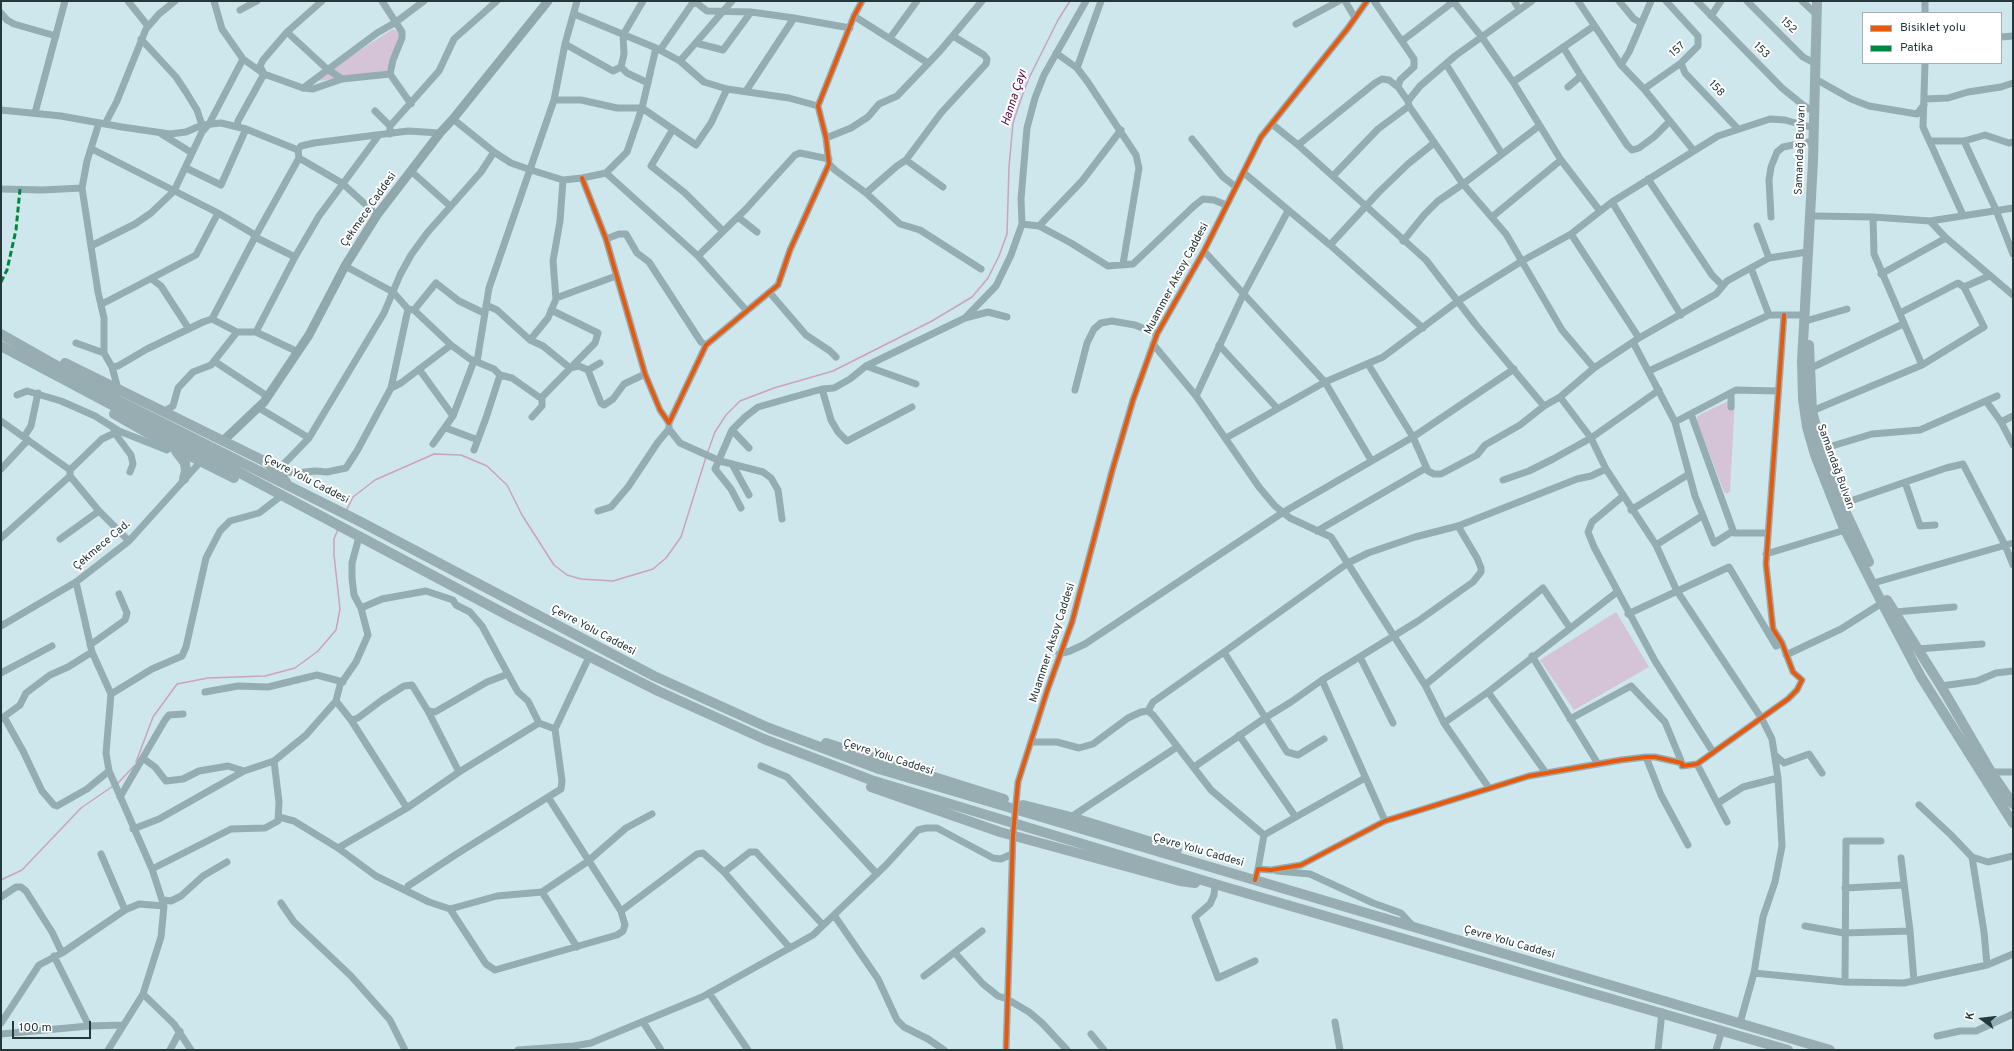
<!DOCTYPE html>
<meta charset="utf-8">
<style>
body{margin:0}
#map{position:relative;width:2014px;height:1051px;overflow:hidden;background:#cee7ec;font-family:Overpass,sans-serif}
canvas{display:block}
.frame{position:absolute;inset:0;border:2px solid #24373a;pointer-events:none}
.legend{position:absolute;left:1862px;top:12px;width:140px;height:52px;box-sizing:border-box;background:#fff;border:1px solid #a7afb0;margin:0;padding:5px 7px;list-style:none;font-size:12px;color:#24373a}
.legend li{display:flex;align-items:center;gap:8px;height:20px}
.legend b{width:20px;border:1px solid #a7afb0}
.north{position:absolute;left:1962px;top:999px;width:40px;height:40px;-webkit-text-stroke:3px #fff;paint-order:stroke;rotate:285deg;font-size:11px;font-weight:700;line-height:16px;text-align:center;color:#24373a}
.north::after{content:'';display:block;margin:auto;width:14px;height:18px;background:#24373a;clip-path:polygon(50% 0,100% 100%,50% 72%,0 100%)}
.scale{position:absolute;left:12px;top:1021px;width:79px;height:18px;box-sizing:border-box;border:2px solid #24373a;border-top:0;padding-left:5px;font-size:12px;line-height:14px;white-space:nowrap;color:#24373a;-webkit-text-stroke:3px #fff;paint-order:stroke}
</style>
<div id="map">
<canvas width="2014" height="1051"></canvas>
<div class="frame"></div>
<ul class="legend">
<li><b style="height:5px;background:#e8590c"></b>Bisiklet yolu</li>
<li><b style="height:5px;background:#00873e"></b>Patika</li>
</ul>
<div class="north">K</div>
<div class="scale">100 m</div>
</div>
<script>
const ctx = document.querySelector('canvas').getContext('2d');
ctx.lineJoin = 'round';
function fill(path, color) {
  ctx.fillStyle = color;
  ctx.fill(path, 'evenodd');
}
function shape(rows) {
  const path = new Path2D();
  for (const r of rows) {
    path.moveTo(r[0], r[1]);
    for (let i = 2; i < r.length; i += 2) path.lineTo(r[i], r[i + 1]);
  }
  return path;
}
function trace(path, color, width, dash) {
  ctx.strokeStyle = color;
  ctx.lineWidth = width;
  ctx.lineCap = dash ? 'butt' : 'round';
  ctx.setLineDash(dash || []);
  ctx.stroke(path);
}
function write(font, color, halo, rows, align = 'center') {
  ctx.font = font + ' Overpass,sans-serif';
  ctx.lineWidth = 4;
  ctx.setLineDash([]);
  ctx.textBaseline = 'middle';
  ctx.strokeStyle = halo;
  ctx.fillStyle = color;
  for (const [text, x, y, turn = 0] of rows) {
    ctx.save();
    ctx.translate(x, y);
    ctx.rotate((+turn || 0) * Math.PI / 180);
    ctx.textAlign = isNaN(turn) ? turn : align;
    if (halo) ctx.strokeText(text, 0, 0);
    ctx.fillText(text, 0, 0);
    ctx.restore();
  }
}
fill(shape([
 [393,29,400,33,389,71,319,81,318,79,329,70],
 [1735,398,1730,491,1727,494,1724,492,1697,421,1697,417,1701,414],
 [1616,612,1649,667,1574,710,1540,660]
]), '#d5c3d7');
trace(shape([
 [707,454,715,432,726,415,740,401,774,388,833,371,932,321,972,297,988,278,999,256,1007,234,1009,167,1013,123,1021,99,1029,78,1058,20,1070,1],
 [346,511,353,497,375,480,434,454,461,455,487,466,507,485,522,515,554,565,567,575,581,579,613,581,653,569,666,558,681,537,706,457],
 [136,762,153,717,177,684,208,678,265,676,295,668,318,651,336,630,340,609,334,555,334,539,338,529],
 [118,783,134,766],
 [1,880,22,870,81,808,113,786]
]), '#cca1c1', 1.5);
trace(shape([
 [128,1,148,26],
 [214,1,222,29,243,59,264,74,303,88,313,89,342,79,390,74],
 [322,1,287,32,327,69,342,79],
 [382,1,402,32,402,38,393,60,390,74,411,104],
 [694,1,707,11,751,12,794,18,850,28],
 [1345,1,1355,18],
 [1374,1,1414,59,1414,67,1400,80,1398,87,1408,101,1409,106,1463,184,1506,234,1562,330,1594,368],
 [1453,1,1481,36,1513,82,1561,160,1600,211],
 [1514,1,1519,9],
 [1578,1,1621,65,1644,89,1694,151],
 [1619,1,1634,19,1641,23],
 [1697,1,1782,88,1803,105,1809,109,1815,108],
 [1747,1,1803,57,1816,64],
 [1802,1,1816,14],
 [1925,1,1925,13],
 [240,10,257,1],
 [1,13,7,20,14,24,56,36],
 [574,14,656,48,680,61,704,82,727,89,789,98,818,106],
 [854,16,928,63],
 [1711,16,1721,1],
 [1296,24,1339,1],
 [2001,37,2013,36],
 [890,38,917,1],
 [141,39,176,77,186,92,197,110,202,125],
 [1402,41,1453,2],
 [696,43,723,50,751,12],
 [565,44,613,71,621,67,627,73,648,83],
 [1563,47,1581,76,1568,87],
 [660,50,694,1],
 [1056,53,1077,68,1087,81,1136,155,1139,168,1123,264],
 [680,61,732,1],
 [1681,63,1685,73,1738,129],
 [1925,63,1923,127,1963,215],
 [1446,64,1502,154],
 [1621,65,1629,52,1651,1],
 [621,67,624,54,623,35,643,1],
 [1077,68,1101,1],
 [1581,76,1627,145,1632,150,1639,148,1654,137,1670,121],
 [1819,81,1851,99,1869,106,1917,114,1924,105],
 [1513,82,1594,26],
 [303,88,377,33,396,22,424,1],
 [1644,89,1681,63,1698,46,1698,36,1666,1],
 [746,91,794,18],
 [1925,99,1948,98,1968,92,2001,87,2013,83],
 [554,100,581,100,617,108,642,108,696,145,711,123,727,89],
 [1408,101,1420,86,1455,56,1532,1],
 [1,110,61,116,122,127,170,134,186,132,202,125,221,123,246,129,298,150,299,158,342,183,377,215],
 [375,111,390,126],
 [35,113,65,1],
 [453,119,494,152,511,163,531,170,563,180,582,178,606,173,627,152,642,108,656,48],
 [99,123,87,161,82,188,98,292,104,318,104,353,112,367,118,389],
 [105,124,117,101,146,29,159,14,175,1],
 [1272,124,1298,145,1426,260,1476,325,1544,406],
 [237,126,238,121,264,74,260,66,263,60,287,32],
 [673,129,651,166,685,193,723,231],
 [160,133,192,153],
 [390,134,390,126,439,71,454,39,497,1],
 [826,138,851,128,868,117,879,104,897,96,940,51,982,1],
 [1192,139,1223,177,1236,187],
 [1931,141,1964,141,1985,135,2009,143,2013,142],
 [1964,141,1996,210,2013,254],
 [1298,145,1375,83,1382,79,1389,80,1398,87],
 [92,149,218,213,252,233,255,237,295,257],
 [298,150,301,146,314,143,408,131,440,133],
 [906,160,943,187],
 [829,164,835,170,866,193,900,224,920,230,981,269],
 [186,168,221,185,246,129],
 [411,171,450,206],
 [606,173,698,256,746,310],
 [1244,173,1330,245,1423,328],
 [1333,176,1378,129,1409,106],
 [582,178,606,239,645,374,660,410,669,423,706,345,778,285,790,250,829,164,826,138,818,106,854,16,862,1],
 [1648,179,1712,275,1722,285],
 [563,180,560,221,553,261,556,299,548,318,530,340,543,346,570,368,579,366,588,370,600,363],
 [1,189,42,190,82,188],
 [866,193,897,166,906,160,941,113,986,64,987,59,984,55,953,36],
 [1612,202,1681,315],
 [1814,216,1873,217,1930,221,1946,238,2013,295],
 [738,217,757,232],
 [1492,217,1561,160],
 [1771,217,1769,180,1771,167,1777,152,1783,147,1814,141],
 [1873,217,1874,254,1922,365],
 [1930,221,2013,208],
 [1022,224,1021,199,1027,128,1035,98,1044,75,1086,1],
 [1039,226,1082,181,1121,130],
 [1757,226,1769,258],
 [1571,234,1639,338],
 [606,239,619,234,626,234,637,253,649,262,701,342,706,345],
 [1403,241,1424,215,1438,201,1463,184,1539,126],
 [1330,245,1379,192,1408,164,1434,143],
 [91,246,135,224,151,213,174,191,202,132,209,124,243,59],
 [1204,251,1325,382,1371,460],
 [698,256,746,209,795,155,800,153,829,159],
 [345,266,393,292,408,309,414,310,451,345,470,359,477,362],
 [1751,268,1769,315],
 [1881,274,1946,238],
 [150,279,196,255,218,213],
 [1964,287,1989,276],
 [770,293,806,335,830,351,836,357],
 [556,298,616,276],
 [102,304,150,279,153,280,161,286,189,329],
 [486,305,497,310,530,340],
 [414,310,436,283,459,301,484,313],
 [551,310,598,333,595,343,542,397,539,397,512,378,500,375,494,369,477,362,489,288,554,100,565,44,577,1],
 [965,318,996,286,1011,255,1022,224,1039,226,1071,243,1108,266,1133,264,1194,206,1203,199,1214,200,1226,205],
 [212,319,237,332,256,332,296,351],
 [1809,320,1847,309],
 [256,332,295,257,319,216,379,135],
 [1633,342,1675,422,1695,496,1714,543,1733,531],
 [76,343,104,353],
 [1153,344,1196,396,1259,487,1275,506,1290,518,1331,537,1425,685,1444,723,1489,788],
 [1219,345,1277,408],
 [214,361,267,396],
 [1368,364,1413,437,1428,471,1434,474,1441,474,1477,455,1485,445,1520,425,1544,406,1560,397,1594,368,1639,338,1716,294,1727,281,1769,258,1807,252],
 [866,366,965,318,988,312,1007,317],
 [112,367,118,366,147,349,203,322,212,319,255,237,299,158],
 [419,369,453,416],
 [1809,369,1903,324],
 [588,370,601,403,604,405,613,399,624,384,645,374],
 [1649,371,1769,315,1803,315],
 [391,388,408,309],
 [822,389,831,420,838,432,847,441,912,407],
 [1075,390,1087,343,1094,329,1101,323,1112,321,1135,325,1157,334],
 [17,395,27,391,61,401,95,416,119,431],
 [1196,396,1243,295,1288,211],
 [1560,397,1591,438,1606,469,1656,545,1677,591,1762,719,1772,739,1778,778,1782,846,1775,882,1763,917,1754,973,1740,1023],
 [1986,401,2001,422,2013,445],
 [1731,407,1731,393],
 [259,408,309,438,384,313,400,275,411,255,427,233,481,172,494,152],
 [165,411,173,406,178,388,193,372,211,365,237,332],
 [1812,411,1922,365,1984,327,1964,287,1958,283,1900,313],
 [1691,414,1734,533,1767,533],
 [532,417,542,406,542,397],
 [1,421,70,470],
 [1675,422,1736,390,1777,391],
 [2001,422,2013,416],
 [446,428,478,440],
 [669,429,680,443,720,461,763,472,771,478,778,490,782,519],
 [732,430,749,448],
 [114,432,131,455,133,464,130,472],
 [24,437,31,426,38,393],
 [1226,438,1325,382,1383,357,1458,301,1522,261,1571,234,1612,202,1718,136,1770,119,1785,120,1814,128],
 [433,444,453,416,474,361],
 [1822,449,1872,434,1920,430,1997,396],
 [474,450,486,418,500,375],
 [732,464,749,495],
 [1,469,28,440],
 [277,471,297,473,315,471,327,472,346,468,357,451,391,388,401,383,451,345],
 [277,471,309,438],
 [70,476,99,511,129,541],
 [1503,480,1529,471,1553,459,1591,438,1659,390],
 [1905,482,1920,526,1935,525],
 [1623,496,1592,522,1588,532,1594,547,1655,661,1713,752],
 [1842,504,1946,468,1963,464,2005,545,2013,565],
 [741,508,731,489,715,469,732,430,745,417,758,407,822,389,834,388,850,379,866,366,916,384],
 [1631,510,1689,474],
 [598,511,611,507,628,487,658,442,669,429,669,426],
 [1458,526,1577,479,1591,476,1606,469],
 [1317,531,1426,468],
 [1,538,70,476,70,470,102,439,119,431,167,450,170,446],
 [60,539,99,511],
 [1656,545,1702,516],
 [1766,554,1845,530],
 [76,582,92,652,111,694,106,753,109,771,152,869,164,906,161,937,143,994,108,1050],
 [1877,582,2013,543],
 [361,608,382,599,426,591,453,600,456,605,470,612,482,626,514,685,518,692,528,701,539,723,555,729],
 [1895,612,1954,607],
 [1628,614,1729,567,1776,646,1782,643],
 [1,626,76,582,129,541,203,459],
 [90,645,125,620,127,613,119,594],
 [1918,649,1982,644],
 [1059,654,1070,651,1085,644,1282,513,1413,437,1514,369],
 [1786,655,1841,629,1882,603],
 [1532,656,1598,764],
 [1360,657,1393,723],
 [1,673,52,646],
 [1322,680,1385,821],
 [1425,685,1543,588,1570,628],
 [1941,686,1977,681,1996,673,2013,671],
 [205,692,238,686,268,687,317,675,343,682],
 [1488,692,1546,773],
 [111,694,152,669,182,656,186,647,206,558,220,531,230,521,259,513,281,496],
 [336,701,351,720,358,718,382,700,404,686,412,685,428,711,435,712,487,682,508,674],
 [428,711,459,772],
 [1148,711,1153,702,1224,652,1287,752,1298,755,1324,739],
 [4,717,23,751,42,791,54,805,57,806,87,789,109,771],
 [1,719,20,705,26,693,50,675,68,667,92,652],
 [1570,719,1631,686,1665,722,1682,763],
 [351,720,407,808],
 [1444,723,1488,692,1617,592],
 [1239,735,1295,816],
 [1031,742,1057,742,1079,748,1093,744,1128,718,1141,712,1148,711,1153,715,1211,790,1264,835,1258,869],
 [1775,755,1784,763,1809,754,1822,773],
 [1646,757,1661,795,1688,845],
 [144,759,155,767,166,781,183,779,199,771,228,766,244,771],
 [1697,764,1727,822],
 [761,766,787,777,877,874],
 [1194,767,1265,718,1291,702,1322,680,1418,621,1473,582,1481,572,1481,568,1477,558,1458,526,1415,537,1368,553,1348,563,1224,652],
 [1991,772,2013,772],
 [120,797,165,720,169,715,183,714],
 [1718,803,1743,787,1778,778],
 [1919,805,1951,835,1972,857,1988,862,2013,856],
 [279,817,294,821,338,848,376,876,429,902,450,909,497,896,542,892,587,862,626,828,652,814],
 [1071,817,1177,747],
 [133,829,159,819,244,771,274,761,306,735,336,701,340,685,356,662,368,635,361,608,354,595,352,578,352,563,359,537],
 [1264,835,1365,778],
 [338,848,407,808,459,772,539,723],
 [101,854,125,910],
 [1972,857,1984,932,1987,965],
 [1901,858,1910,931,1914,981],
 [152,869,231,829,265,828,278,821,279,802,274,761],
 [1277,871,1310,874,1373,903,1401,913,1413,926],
 [724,872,750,852,756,852,823,925],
 [1255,880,1258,869,1271,870,1301,865,1385,821,1529,776,1621,760,1646,757,1655,757,1682,763,1682,766,1697,764,1788,699,1797,690,1802,680,1793,672,1782,643,1773,629,1766,564,1784,315],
 [1215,885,1214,895,1210,904,1195,917,1218,978,1255,961],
 [1845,888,1904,885],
 [406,890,408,886,455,855,561,789,562,781,555,729,589,657],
 [542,892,577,947],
 [1,897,16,887,21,887,26,891,52,932,62,953],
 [164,900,171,901,181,896,203,876,227,862],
 [281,903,294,922,351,976,390,1020,405,1050],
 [450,909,486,964,495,970,617,935,623,931,625,925,621,911,548,797],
 [621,911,697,854,703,853,724,872,790,948],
 [834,915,878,979,897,1020,904,1027,928,1039,944,1050],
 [1805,926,1844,933,1910,931],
 [955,953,983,984,998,996,1007,999,1029,1012,1042,1023,1067,1050],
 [54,956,89,1026],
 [1754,973,1845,982,1904,983,1987,965,2013,954],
 [924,976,982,931],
 [1845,982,1846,841,1881,841],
 [709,993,748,1050],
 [143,994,174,1024,191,1050],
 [643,1022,661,1050],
 [1335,1022,1340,1050],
 [1,1023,39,965,62,953,125,910,139,904,164,906],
 [1,1034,89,1026,123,1025],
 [1091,1034,1104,1050],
 [1937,1036,1960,1031,1976,1031,2013,1014],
 [170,1050,180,1031],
 [518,1050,574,1046,591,1043,702,997,813,935,886,865,918,830,926,828,937,828,993,858,1001,859,1012,854],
 [1006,1050,1013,835,1018,782,1047,691,1072,622,1112,471,1133,400,1157,334,1204,251,1261,137,1348,28,1367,1],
 [1658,1050,1662,1012],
 [1716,1050,1722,1030]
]), '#94adb2', 7);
trace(shape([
 [224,440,264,402,309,335,345,266,377,215,440,133,453,119,548,1]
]), '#90a7ab', 9);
trace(shape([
 [1817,1,1813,161,1802,361,1803,399,1807,427,1815,455,1843,526,1882,603,1921,677,2013,823],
 [1,334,121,402,359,521,654,676,769,728,879,769,1830,1050],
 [1809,345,1812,411,1822,449,1842,504,1869,562],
 [1,346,511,617,658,691,764,739,871,780,1225,887,1788,1050],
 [65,363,266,462,277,471,286,482],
 [114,414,170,446,234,478],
 [176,451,185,463,186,471,184,479],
 [1887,600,1941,686,1991,772,2013,804],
 [826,743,1004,799],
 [871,787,1000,832,1180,881,1195,883],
 [1023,805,1071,817,1177,850]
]), '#97adb2', 10);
trace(shape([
 [1,282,7,270,16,230,20,189]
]), '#00873e', 3, [6, 3]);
trace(shape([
 [582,178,606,239,645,374,660,410,669,423,706,345,778,285,790,250,829,164,826,138,818,106,854,16,862,1],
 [1255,880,1258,869,1271,870,1301,865,1385,821,1529,776,1621,760,1646,757,1655,757,1682,763,1682,766,1697,764,1788,699,1797,690,1802,680,1793,672,1782,643,1773,629,1766,564,1784,315],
 [1006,1050,1013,835,1018,782,1047,691,1072,622,1112,471,1133,400,1157,334,1204,251,1261,137,1348,28,1367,1]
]), '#e8590c', 4);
write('11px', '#24373a', '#fff', [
 ["152",1788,26,44],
 ["157",1678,50,-42],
 ["153",1761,51,45],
 ["158",1716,89,47],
 ["Samandağ Bulvarı",1801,150,-88],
 ["Çekmece Caddesi",369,210,-55],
 ["Muammer Aksoy Caddesi",1177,279,-62],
 ["Samandağ Bulvarı",1835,467,70],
 ["Çevre Yolu Caddesi",306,480,27],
 ["Çekmece Cad.",102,546,-40],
 ["Çevre Yolu Caddesi",593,631,28],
 ["Muammer Aksoy Caddesi",1053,643,-72],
 ["Çevre Yolu Caddesi",888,758,18],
 ["Çevre Yolu Caddesi",1198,851,16],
 ["Çevre Yolu Caddesi",1509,943,16]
]);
write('italic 12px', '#5d0245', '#fff', [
 ["Hanna Çayı",1015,98,-72]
]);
</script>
